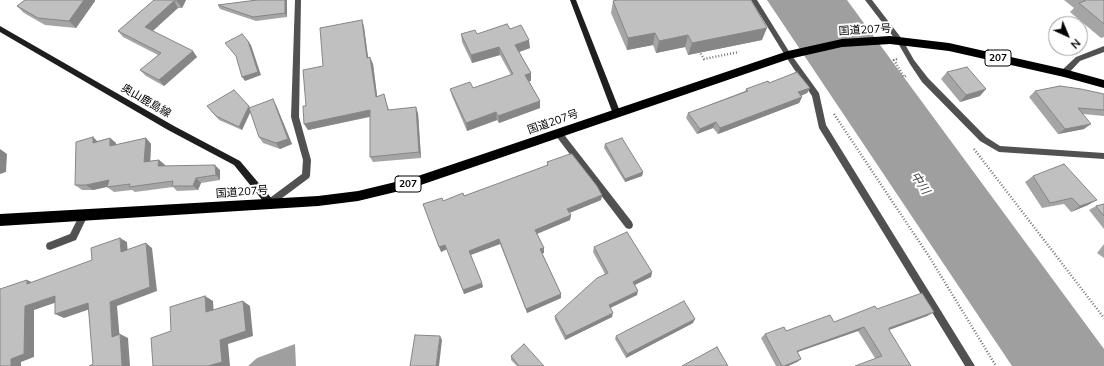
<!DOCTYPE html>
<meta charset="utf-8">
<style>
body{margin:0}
#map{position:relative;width:1104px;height:366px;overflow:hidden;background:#fff;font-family:Mulish,sans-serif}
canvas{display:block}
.north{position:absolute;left:1048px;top:16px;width:40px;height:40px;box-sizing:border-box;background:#fff;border:1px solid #999;border-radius:50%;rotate:136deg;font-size:11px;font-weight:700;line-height:16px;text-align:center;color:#000}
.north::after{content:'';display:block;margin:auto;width:14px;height:18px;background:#000;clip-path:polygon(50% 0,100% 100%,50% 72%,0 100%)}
</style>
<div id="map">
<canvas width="1104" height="366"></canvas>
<div class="north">N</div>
</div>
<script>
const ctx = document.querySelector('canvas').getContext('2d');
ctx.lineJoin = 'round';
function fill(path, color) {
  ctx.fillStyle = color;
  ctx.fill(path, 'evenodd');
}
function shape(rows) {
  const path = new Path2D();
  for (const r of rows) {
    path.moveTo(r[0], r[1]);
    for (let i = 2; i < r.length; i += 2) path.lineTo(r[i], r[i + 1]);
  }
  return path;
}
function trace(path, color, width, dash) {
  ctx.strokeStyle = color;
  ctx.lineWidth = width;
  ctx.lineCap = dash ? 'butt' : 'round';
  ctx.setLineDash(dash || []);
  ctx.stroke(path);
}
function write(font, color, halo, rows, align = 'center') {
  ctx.font = font + ' Mulish,"Noto Sans JP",sans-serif';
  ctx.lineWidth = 4;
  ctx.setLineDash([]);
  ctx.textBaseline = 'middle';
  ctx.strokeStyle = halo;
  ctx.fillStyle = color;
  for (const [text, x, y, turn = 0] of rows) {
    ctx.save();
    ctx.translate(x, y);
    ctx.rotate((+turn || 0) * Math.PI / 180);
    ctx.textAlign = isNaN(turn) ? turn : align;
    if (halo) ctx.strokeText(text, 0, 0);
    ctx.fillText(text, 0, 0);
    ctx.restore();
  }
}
fill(shape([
 [767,0,847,0,1104,349,1104,366,1012,366],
 [295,344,296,366,248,366,257,358]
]), '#9f9f9f');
trace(shape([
 [699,51,704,59,739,52],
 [897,59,894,60,904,77,906,76],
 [834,114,930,258,996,366],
 [974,149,1104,318]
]), '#737373', 2.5, [1, 2]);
fill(shape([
 [295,0,301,0,299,117,311,160,310,176,309,178,270,207,267,206,266,203,267,200,302,174,303,160,291,117,295,0],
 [751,0,757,0,790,53,819,93,826,125,975,366,965,366,819,128,812,96,786,57,751,0],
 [865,0,872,0,902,39,914,60,928,78,986,137,1000,146,1104,153,1104,159,999,152,980,141,922,82,910,64,898,43,865,0],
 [1104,46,1104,52,1080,61,1067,75,1061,75,1060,73,1061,71,1076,57,1104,46],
 [559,131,562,132,632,222,633,225,632,228,629,229,626,228,556,136,555,134,556,132,559,131],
 [84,211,87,212,88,215,76,240,50,250,47,249,46,246,47,243,70,234,81,212,84,211]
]), '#515151');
fill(shape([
 [570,0,576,0,621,114,620,116,617,117,613,114,570,0],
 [0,26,174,126,240,161,273,200,274,203,273,206,270,207,267,206,234,165,168,130,0,32,0,26]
]), '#1e1e1e');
fill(shape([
 [890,36,949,43,1064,69,1104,80,1104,88,1064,77,949,51,890,44,842,47,789,59,412,188,358,201,318,206,0,226,0,214,318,196,358,191,412,178,788,51,842,39,890,36]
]), '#000');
fill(shape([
 [25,0,95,0,95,1,76,28,45,25,24,13,17,6],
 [154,0,186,0,182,8,178,8,153,31,197,57,164,86,146,76,140,70,158,55,123,37,118,31],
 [257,0,287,0,287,17,256,21,220,9,218,5],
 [615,0,751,0,762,40,688,55,685,47,656,53,653,45,627,50,611,13,613,1],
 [1064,0,1104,0,1104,37,1101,38,1070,12,1074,8],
 [362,20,364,27,368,58,373,64,377,96,386,101,389,110,418,113,421,158,373,162,370,157,370,117,308,130,306,106,323,66],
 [510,29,530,48,519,52,531,73,531,81,529,81,540,101,540,108,499,123,497,120,467,131,452,96,450,89,473,88,511,75,500,55,472,63,462,42,461,34,477,34],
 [947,72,980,96,960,102,941,79],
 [769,83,810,88,807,93,801,96,802,97,799,103,718,134,713,128,697,134,686,118,688,113,745,91,746,89],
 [1035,91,1104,94,1104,116,1083,114,1084,129,1058,134,1029,97],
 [276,105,292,144,280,149,263,143,259,137,251,111,242,130,219,120,207,106,250,108],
 [93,137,97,141,110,138,116,143,116,145,146,138,151,144,150,161,159,160,165,165,164,166,220,170,220,180,201,183,198,190,177,191,173,187,135,192,132,190,114,192,107,187,93,190,82,190,75,185],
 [605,144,643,172,642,176,625,182,604,148],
 [547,162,602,195,601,200,569,213,571,215,570,220,537,234,544,248,544,253,542,253,561,294,561,298,527,313,500,244,471,255,483,287,464,294,447,249,441,252,443,201,464,196,547,166],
 [1033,176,1088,205,1071,212,1064,204,1042,208,1025,182],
 [1104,204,1104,229,1089,210,1096,206],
 [1104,244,1104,258,1097,253],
 [594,247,652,272,651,277,635,285,637,295,610,308,612,317,565,340,555,320,555,316,605,274,593,252],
 [877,309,934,312,927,316,889,330,911,366,875,358,858,331,797,352,801,359,797,362,788,366,776,366,761,338,765,334,786,331,834,322],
 [693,323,626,358,615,339,616,336],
 [511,356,544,366,517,366,511,360]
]), '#a5a5a5');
fill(shape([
 [84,0,95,0,95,1,76,28,69,21],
 [178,0,186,0,182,8,177,1],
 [285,0,287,0,287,17,285,13],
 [174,1,178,8,150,33,145,27],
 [362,20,364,27,369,64,367,58],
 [767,28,762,40,688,55,692,43],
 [655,33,653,45,627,50,628,38],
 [688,35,685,47,656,53,659,41],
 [529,40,530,48,516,53,515,45],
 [248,41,251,45,261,75,245,81,242,77],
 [499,47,500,55,472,63,471,55],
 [193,51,197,57,164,86,159,80],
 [370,57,373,64,378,103,376,97],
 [531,73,531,81,526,82,525,75],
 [810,88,807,93,795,98,798,92],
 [986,89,980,96,960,102,966,95],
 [802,97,799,103,718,134,720,128],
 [273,99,276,105,292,144,280,149,276,143],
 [540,101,540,108,499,123,498,116],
 [249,106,251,110,242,130,239,127],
 [416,107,418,113,421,158,419,152],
 [370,110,372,116,308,130,304,124],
 [496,112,497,120,467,131,466,123],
 [716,122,713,128,697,134,700,129],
 [1091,124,1084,129,1058,134,1065,129],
 [93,137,99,143,93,143],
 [110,138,116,143,116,151,110,146],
 [146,138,151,144,150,167,144,162],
 [0,149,7,154,6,172,0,174],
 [159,160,165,165,163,171,158,166],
 [215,165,220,170,220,180,216,175],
 [643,172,642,176,625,182,625,179],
 [196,178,201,183,198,190,193,186],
 [109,180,115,185,93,190,86,185],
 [602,195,601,200,567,214,567,209],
 [1097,200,1088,205,1071,212,1080,206],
 [571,215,570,220,536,234,535,230],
 [120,238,127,242,128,256,121,252],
 [499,239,500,244,470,255,469,251],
 [146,243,152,248,157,291,117,306,120,341,112,337,110,302],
 [445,245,447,249,441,252,439,247],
 [544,248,544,253,541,254,540,249],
 [652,272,651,277,632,286,633,282],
 [27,280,36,284,27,284],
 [482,283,483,287,464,294,463,290],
 [638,291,637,295,608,309,609,305],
 [561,294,561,298,527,313,526,309],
 [55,296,63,300,34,310,34,357,21,362,21,366,11,366,11,359,25,306],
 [205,296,213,301,214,317,206,312],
 [243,301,250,306,253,336,228,344,230,366,208,366,220,340],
 [88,303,96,307,64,318,55,314],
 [934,312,927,316,883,332,889,328],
 [613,313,612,317,565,340,566,336],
 [695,319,693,323,626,358,627,354],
 [864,327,858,331,792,354,797,351],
 [120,334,128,338,130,366,122,366],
 [440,336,442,340,439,366,436,366],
 [801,359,797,362,788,366,784,366]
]), '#868686');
const building = shape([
 [25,0,84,0,69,21,38,18,17,6,25,0],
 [154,0,178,0,177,1,174,1,145,27,193,51,159,80,140,70,161,53,118,31,154,0],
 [257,0,285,0,285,13,253,17,218,5,257,0],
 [617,0,751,0,767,28,692,43,688,35,659,41,655,33,628,38,613,1,617,0],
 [1084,0,1104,0,1104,24,1079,3,1085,1,1084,0],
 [362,20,367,58,370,57,376,97,384,94,388,110,416,107,419,152,370,157,370,110,304,124,303,106,306,106,303,70,323,66,320,28,362,20],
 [507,24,510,29,521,25,529,40,515,45,531,73,525,75,540,101,498,116,496,112,466,123,450,89,470,82,473,88,513,74,499,47,471,55,461,34,475,30,477,34,507,24],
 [242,34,248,41,258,72,242,77,236,56,225,43,242,34],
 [967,67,986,89,966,95,947,72,967,67],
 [797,72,810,88,798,92,802,97,720,128,716,122,700,129,688,113,748,91,746,89,768,81,769,83,797,72],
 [1060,86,1081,89,1104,94,1104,110,1078,108,1091,124,1065,129,1035,91,1060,86],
 [234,90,249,106,239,127,216,116,207,106,234,90],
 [273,99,288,139,276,143,259,137,249,108,273,99],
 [93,137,93,143,110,138,110,146,146,138,144,162,159,160,158,166,215,165,216,175,196,178,193,186,172,186,173,181,129,187,130,184,107,187,109,180,86,185,75,185,76,142,93,137],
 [622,138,643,172,625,179,605,144,622,138],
 [570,154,572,154,597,186,602,195,567,209,571,215,535,230,544,248,540,249,561,294,526,309,499,239,469,251,482,283,463,290,445,245,439,247,423,204,442,198,443,201,463,193,464,196,548,165,547,162,570,154],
 [1064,164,1097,200,1080,206,1072,198,1050,203,1033,176,1064,164],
 [1104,204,1104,216,1096,206,1104,204],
 [627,232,652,272,633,282,638,291,609,305,613,313,566,336,555,316,597,278,608,273,594,247,627,232],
 [120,238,121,252,146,243,150,287,110,302,112,337,120,334,122,366,89,366,93,364,88,303,55,314,55,296,25,306,24,354,11,359,11,366,0,366,0,289,27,280,27,284,92,260,91,248,120,238],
 [922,293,934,312,889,328,889,330,911,366,855,366,882,356,864,327,797,351,801,359,784,366,782,366,765,334,784,327,786,331,830,315,834,322,875,306,877,309,922,293],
 [205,296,206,312,243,301,246,331,220,340,222,362,208,366,153,366,151,338,171,331,170,307,205,296],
 [684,301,695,319,627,354,616,336,684,301],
 [415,335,440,336,436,366,410,366,415,335],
 [524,344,544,366,519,366,511,356,524,344],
 [717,347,728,366,682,366,717,347]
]);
fill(building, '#c0c0c0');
trace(building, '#868686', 1);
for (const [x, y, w] of [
 [998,58,26],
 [408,184,26]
]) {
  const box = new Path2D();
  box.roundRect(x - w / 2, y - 8, w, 16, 3);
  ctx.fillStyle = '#fff';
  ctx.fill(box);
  trace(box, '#000', 1);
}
write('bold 10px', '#000', null, [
 ["207",998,58],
 ["207",408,184]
]);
write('11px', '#000', '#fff', [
 ["国道207号",865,30,-3],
 ["奥山鹿島線",146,101,30],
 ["国道207号",553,122,-19],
 ["国道207号",242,192,-4]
]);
write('italic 12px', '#404040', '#fff', [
 ["中川",920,183,57]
]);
</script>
